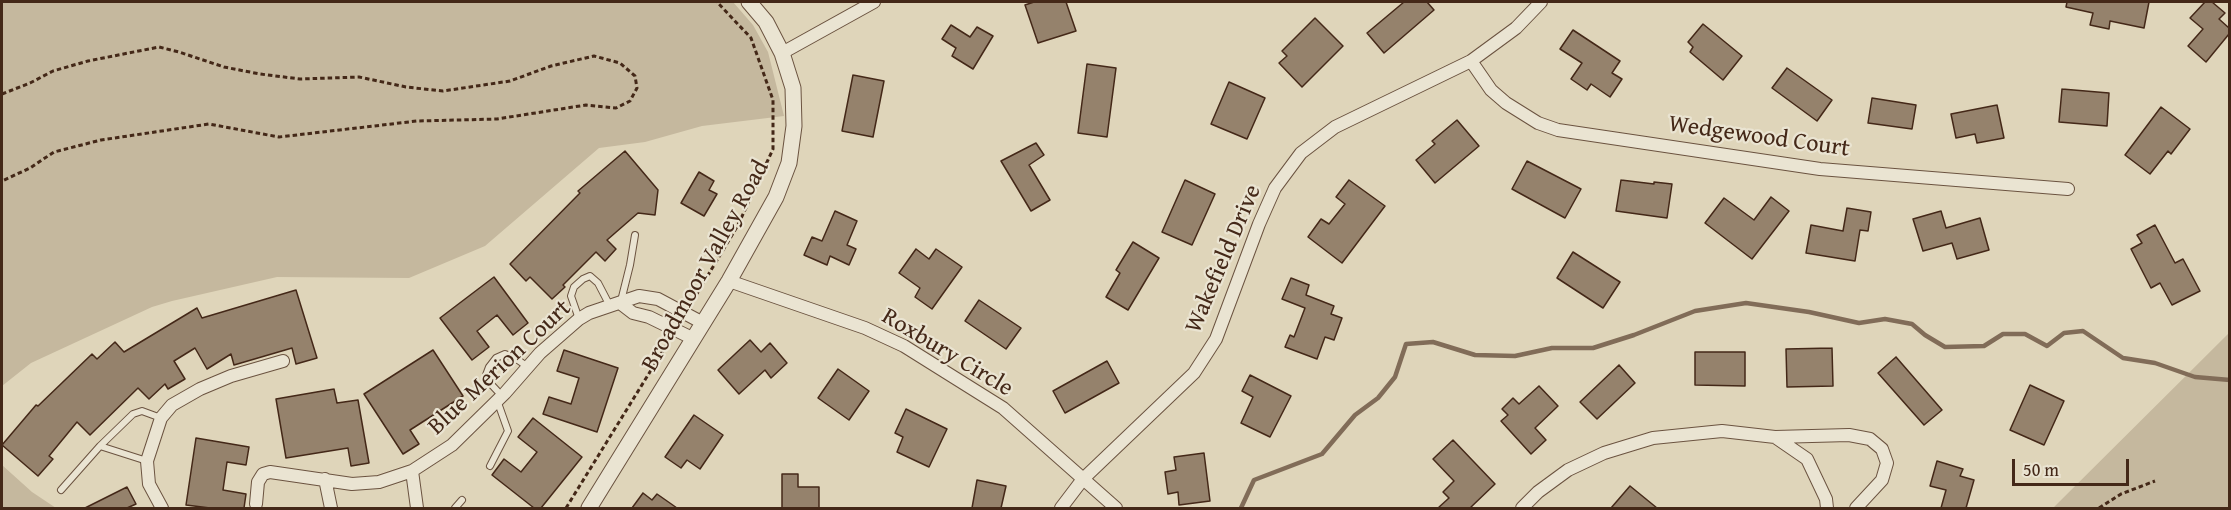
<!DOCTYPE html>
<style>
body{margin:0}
#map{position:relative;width:2231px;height:510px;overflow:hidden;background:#dfd5ba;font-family:"Gentium Book Plus",serif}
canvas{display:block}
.frame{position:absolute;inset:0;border:3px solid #442818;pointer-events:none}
.scale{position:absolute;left:2012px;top:459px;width:117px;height:27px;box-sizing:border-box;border:3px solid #442818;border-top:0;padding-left:8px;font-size:18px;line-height:21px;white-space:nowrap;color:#442818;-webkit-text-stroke:4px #eae4d2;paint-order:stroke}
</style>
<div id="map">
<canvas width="2231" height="510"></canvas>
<div class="frame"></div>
<div class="scale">50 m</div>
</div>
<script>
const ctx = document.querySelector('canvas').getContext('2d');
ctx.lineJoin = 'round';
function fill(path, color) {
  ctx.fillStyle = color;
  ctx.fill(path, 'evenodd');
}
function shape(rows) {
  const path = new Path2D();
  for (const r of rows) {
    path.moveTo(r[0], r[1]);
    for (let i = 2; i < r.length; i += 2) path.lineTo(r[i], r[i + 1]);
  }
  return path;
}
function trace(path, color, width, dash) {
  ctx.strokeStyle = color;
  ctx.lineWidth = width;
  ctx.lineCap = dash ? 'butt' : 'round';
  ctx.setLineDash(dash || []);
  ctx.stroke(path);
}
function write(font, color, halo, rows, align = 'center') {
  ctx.font = font + ' "Gentium Book Plus",serif';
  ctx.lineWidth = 4.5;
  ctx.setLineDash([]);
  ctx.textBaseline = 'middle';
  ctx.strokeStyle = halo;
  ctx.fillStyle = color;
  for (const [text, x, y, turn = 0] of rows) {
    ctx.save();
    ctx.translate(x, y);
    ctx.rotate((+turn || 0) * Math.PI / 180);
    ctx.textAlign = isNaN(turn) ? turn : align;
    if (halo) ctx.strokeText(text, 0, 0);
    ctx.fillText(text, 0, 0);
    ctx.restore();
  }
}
fill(shape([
 [2,2,733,2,753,25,768,52,784,116,702,126,645,142,599,148,485,246,409,278,277,277,172,301,152,307,31,363,2,386],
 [2229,333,2229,508,2053,508],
 [2,465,32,492,56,508,2,508]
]), '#c5b89e');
trace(shape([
 [1241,508,1254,480,1322,454,1355,415,1378,398,1395,377,1406,344,1433,342,1475,355,1515,356,1552,348,1593,348,1634,335,1695,311,1746,303,1809,312,1859,323,1885,319,1912,324,1925,335,1945,347,1984,346,2003,334,2025,334,2047,346,2064,333,2083,331,2123,358,2155,363,2195,377,2230,380]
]), '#816c58', 4.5);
const building = shape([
 [1034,2,1066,2,1076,31,1038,43,1025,5,1034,2],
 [1404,2,1427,2,1434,10,1384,53,1367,33,1404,2],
 [2067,2,2149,2,2144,28,2110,21,2109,29,2090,25,2093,13,2066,7,2067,2],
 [2205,2,2212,2,2225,13,2219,19,2229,28,2229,34,2206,62,2188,46,2203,29,2190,18,2205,2],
 [1315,18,1343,46,1302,87,1279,63,1287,56,1282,51,1315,18],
 [1703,24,1742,56,1723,80,1690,52,1693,47,1688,42,1703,24],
 [951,25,970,37,977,27,993,36,973,69,952,56,956,48,942,39,951,25],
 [1573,30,1620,61,1612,73,1622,79,1610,97,1591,84,1587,90,1571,79,1582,63,1560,49,1573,30],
 [1087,64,1116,68,1107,137,1078,133,1087,64],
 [1787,68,1832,100,1817,121,1772,88,1787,68],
 [853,75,884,81,873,137,842,131,853,75],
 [1229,82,1265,98,1247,139,1211,124,1229,82],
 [2062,89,2109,93,2107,126,2059,122,2062,89],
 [1872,98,1916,105,1912,129,1868,123,1872,98],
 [1997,105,2004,138,1977,143,1975,134,1956,138,1951,114,1997,105],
 [2161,107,2190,129,2171,154,2168,151,2150,174,2125,155,2161,107],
 [1457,120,1479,146,1435,183,1416,160,1435,144,1432,141,1457,120],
 [1036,143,1044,155,1029,165,1050,200,1031,211,1001,161,1036,143],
 [625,151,658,190,655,215,638,213,607,240,616,249,605,261,596,252,563,285,565,287,552,299,530,277,526,281,510,264,580,193,578,191,625,151],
 [1527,161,1581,189,1565,218,1512,189,1527,161],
 [699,172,714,181,709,190,717,194,704,216,681,203,699,172],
 [1185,180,1215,194,1192,245,1162,232,1185,180],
 [1349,180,1385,206,1342,263,1308,237,1321,219,1329,224,1345,204,1336,197,1349,180],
 [1621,180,1654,184,1654,182,1672,184,1667,218,1616,211,1621,180],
 [1771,197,1789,211,1752,259,1705,223,1724,198,1754,220,1771,197],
 [1847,208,1871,212,1868,231,1860,230,1855,261,1806,253,1811,225,1843,231,1847,208],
 [835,211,857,221,847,245,856,249,849,265,830,256,827,265,804,255,812,237,822,241,835,211],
 [1941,211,1946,228,1980,218,1989,250,1957,259,1952,243,1923,251,1913,219,1941,211],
 [2155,225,2175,263,2183,259,2200,291,2172,305,2160,283,2151,288,2131,249,2142,243,2137,235,2155,225],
 [1133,242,1159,258,1128,310,1106,297,1120,273,1116,270,1133,242],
 [916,249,929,259,936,249,962,267,932,309,915,297,920,288,899,273,916,249],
 [1573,252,1620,282,1603,308,1557,278,1573,252],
 [494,277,528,323,513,335,497,315,477,331,489,347,472,360,440,318,494,277],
 [1291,278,1309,285,1306,295,1334,306,1331,314,1342,318,1334,340,1325,337,1317,359,1285,347,1290,335,1294,337,1305,308,1282,299,1291,278],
 [296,290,317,358,296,364,292,348,234,365,231,354,207,369,195,348,174,361,185,379,168,389,165,384,149,399,138,388,90,435,77,422,49,456,53,459,38,476,2,445,36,405,38,406,92,354,97,359,115,342,124,352,197,308,202,318,296,290],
 [979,300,1021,328,1006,349,965,321,979,300],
 [750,340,761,352,770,343,787,363,771,378,765,370,739,394,718,370,750,340],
 [1832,348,1833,386,1787,387,1786,349,1832,348],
 [433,350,463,396,410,430,419,444,403,454,364,394,433,350],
 [564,350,618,368,597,432,543,414,549,397,571,404,579,378,557,371,564,350],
 [1695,352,1745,352,1745,386,1695,385,1695,352],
 [1896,357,1942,410,1924,425,1878,373,1896,357],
 [1107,361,1119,383,1065,413,1053,391,1107,361],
 [1619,365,1635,383,1597,419,1580,402,1619,365],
 [838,369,869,391,849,420,818,398,838,369],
 [1250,375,1291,396,1270,437,1241,423,1253,397,1242,391,1250,375],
 [2030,385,2064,401,2044,445,2010,430,2030,385],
 [1539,386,1558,406,1535,428,1546,440,1531,454,1501,421,1508,415,1502,409,1513,398,1519,404,1539,386],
 [334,389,337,403,358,400,369,463,351,466,348,448,286,458,276,399,334,389],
 [906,409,947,429,929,467,897,452,903,437,895,433,906,409],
 [694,415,723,435,700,469,687,460,681,468,665,457,694,415],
 [533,418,582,457,541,508,534,508,492,475,504,459,521,472,537,452,518,437,533,418],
 [196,438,249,447,246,465,227,462,223,490,246,494,244,508,210,508,186,505,196,438],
 [1453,440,1495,484,1470,508,1438,508,1449,498,1443,492,1454,481,1433,459,1453,440],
 [1204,453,1210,501,1179,505,1178,492,1168,494,1165,472,1176,470,1174,457,1204,453],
 [1937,461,1963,469,1960,476,1974,480,1966,508,1941,508,1946,490,1930,486,1937,461],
 [782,474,798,474,798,487,819,487,819,508,782,508,782,474],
 [977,480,1006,486,1001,508,972,508,977,480],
 [1630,486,1657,508,1611,508,1630,486],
 [127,487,136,504,127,508,85,508,127,487],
 [643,493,652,500,657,494,677,508,632,508,643,493]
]);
fill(building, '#95826c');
trace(building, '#442818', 1.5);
const service = shape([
 [621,301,630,265,635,235],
 [579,319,571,296,574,287,583,279,590,276,598,283,610,306],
 [502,396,489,382,486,375,489,367,496,358,505,354,515,358,528,367],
 [100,446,133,414,142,411,161,418],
 [490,466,508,431,497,400],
 [61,490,100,446,147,461],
 [455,508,462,500]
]);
const minor = shape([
 [782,53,874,2],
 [1471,61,1491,90,1506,103,1538,123,1558,130,1820,169,2068,189],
 [729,281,865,328,904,346,1003,408,1116,508],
 [620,303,633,313,649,317,694,339],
 [1775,437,1849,435,1870,439,1882,449,1887,463,1882,480,1856,508],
 [412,471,417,508],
 [325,479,331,508],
 [256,504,258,482,263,474,270,472,352,484,379,482,412,471,452,445,505,393,540,353,579,319,589,313,639,296,658,299,703,323],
 [162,508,149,484,147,461,161,418,172,405,200,389,231,376,283,361],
 [1061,508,1083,479,1194,373,1216,339,1259,224,1275,188,1301,153,1335,127,1471,61,1516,28,1541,2],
 [1522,508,1538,492,1568,470,1604,453,1653,438,1722,431,1775,437,1807,459,1826,499,1827,508]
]);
const tertiary = shape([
 [589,508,729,281,776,197,789,163,794,126,793,88,782,53,766,22,749,2]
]);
trace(service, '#6b5340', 8);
trace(minor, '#6b5340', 14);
trace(tertiary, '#6b5340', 17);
trace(shape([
 [2,94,30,83,53,71,88,61,159,47,179,52,224,67,260,74,300,79,359,77,406,87,443,91,510,81,551,66,594,56,620,63,635,76,637,88,630,101,616,108,586,105,497,119,417,121,279,137,209,124,101,140,54,152,30,168,2,181],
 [692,302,738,225,773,149,773,100,751,38,717,2],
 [566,508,669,341],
 [2099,508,2121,494,2155,481]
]), '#442818', 3, [4.5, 3]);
trace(service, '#eae4d2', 6);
trace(minor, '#eae4d2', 12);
trace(tertiary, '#eae4d2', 15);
write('24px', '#442818', '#eae4d2', [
 ["Wedgewood Court",1759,137,8],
 ["Wakefield Drive",1224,259,-67],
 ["Broadmoor Valley Road",706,266,-61],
 ["Roxbury Circle",947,353,31],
 ["Blue Merion Court",500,368,-43]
]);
</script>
